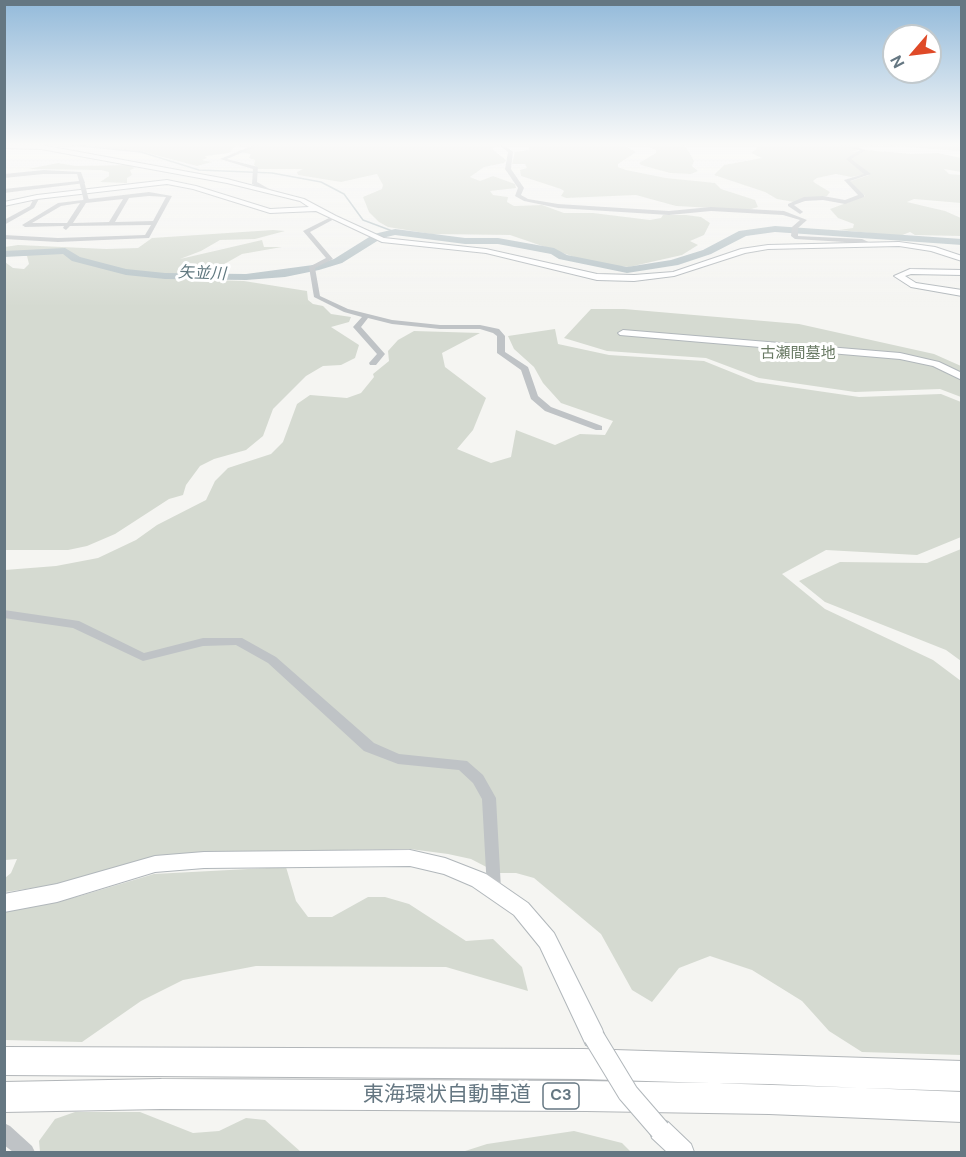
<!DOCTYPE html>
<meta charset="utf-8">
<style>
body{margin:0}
#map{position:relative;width:966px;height:1157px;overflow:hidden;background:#f5f5f2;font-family:"DM Sans",sans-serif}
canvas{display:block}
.frame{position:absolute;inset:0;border:6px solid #657782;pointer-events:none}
.north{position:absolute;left:882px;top:24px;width:60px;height:60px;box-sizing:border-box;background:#fff;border:2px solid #c1c9cd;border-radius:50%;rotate:242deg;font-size:16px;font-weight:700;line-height:24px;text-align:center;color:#657782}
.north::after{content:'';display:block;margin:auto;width:21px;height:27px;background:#df4a28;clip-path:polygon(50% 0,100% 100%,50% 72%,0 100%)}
</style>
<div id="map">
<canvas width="966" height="1157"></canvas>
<div class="frame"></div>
<div class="north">N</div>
</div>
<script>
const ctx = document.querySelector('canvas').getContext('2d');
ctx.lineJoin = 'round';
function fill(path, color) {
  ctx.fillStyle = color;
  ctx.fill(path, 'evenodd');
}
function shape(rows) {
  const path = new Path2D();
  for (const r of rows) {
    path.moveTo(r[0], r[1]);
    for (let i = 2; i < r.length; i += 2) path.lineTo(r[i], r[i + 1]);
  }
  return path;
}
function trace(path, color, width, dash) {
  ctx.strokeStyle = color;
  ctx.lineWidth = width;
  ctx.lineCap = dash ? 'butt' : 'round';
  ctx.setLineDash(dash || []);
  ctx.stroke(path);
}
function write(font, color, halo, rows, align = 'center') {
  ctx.font = font + ' "DM Sans","Noto Sans JP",sans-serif';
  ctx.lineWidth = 6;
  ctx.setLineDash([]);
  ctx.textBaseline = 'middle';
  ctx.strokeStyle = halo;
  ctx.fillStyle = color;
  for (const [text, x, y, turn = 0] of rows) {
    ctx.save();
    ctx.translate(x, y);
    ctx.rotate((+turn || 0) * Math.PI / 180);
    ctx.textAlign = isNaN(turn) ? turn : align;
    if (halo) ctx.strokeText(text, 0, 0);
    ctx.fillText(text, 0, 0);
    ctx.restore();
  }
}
fill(shape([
 [79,145,245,145,234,147,229,153,205,156,207,158,202,160,212,162,197,166,144,152],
 [258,145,499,145,492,149,506,160,504,163,484,167,470,177,480,181,493,176,515,184,516,188,490,191,493,195,508,197,507,202,514,206,542,205,564,213,593,213,650,220,661,218,663,215,686,215,701,217,710,223,704,235,690,241,698,245,682,255,629,267,595,264,510,235,431,234,388,227,379,222,369,212,363,197,382,189,383,185,377,174,341,182,298,175,297,172,303,169,258,169,254,165,255,160,249,158,251,154,241,152],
 [529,145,623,145,636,152,618,164,618,167,626,170,666,178,715,183,721,189,755,200,758,207,748,210,676,206,636,195,566,198,561,196,564,191,561,189,521,176,520,170,527,168,525,164,512,164,515,152,529,150],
 [644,145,682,145,686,147,694,161,692,166,698,171,691,174,670,173,641,165,639,163,656,153,656,150],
 [753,145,957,145,961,146,961,151,880,145,859,147,859,150,850,152,860,151,847,159,867,174,851,177,836,174,817,178,813,181,815,183,830,192,827,196,794,202,777,199,765,192,714,175,724,165,762,158,751,153,758,148],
 [865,150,912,154,938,153,961,158,961,172,944,169,949,174,961,175,961,203,914,199,907,202,945,211,961,218,961,236,915,235,910,232,900,236,839,230,853,228,854,224,838,218,830,209,865,196,848,182,869,175,850,159],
 [58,163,76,166,128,165,135,168,130,170,132,175,127,178,127,183,100,182,109,176,109,172,101,170,28,169],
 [273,230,285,231,255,239,220,240,201,251,180,259,262,240,264,247,282,247,242,254,212,271,178,272,178,279,244,281,307,291,308,300,313,304,323,306,331,314,351,317,349,322,331,327,359,345,355,358,341,365,323,366,306,376,273,409,263,436,246,450,214,459,200,466,186,485,183,495,169,499,115,534,87,546,68,550,5,550,5,262,13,268,24,269,29,264,27,256,5,252,5,247,18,245,106,249,138,248,152,238],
 [591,309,624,309,799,324,934,354,961,366,961,397,940,389,855,392,759,378,706,358,607,351,564,338],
 [555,329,558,344,609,355,704,361,756,382,859,397,941,394,961,402,961,537,917,555,826,550,782,574,825,609,933,660,961,681,961,1055,862,1052,829,1031,802,1001,752,970,710,956,679,968,652,1002,632,990,601,934,534,878,516,873,498,873,471,859,448,854,410,849,204,852,153,858,61,884,5,892,5,878,11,873,17,859,5,860,5,570,56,566,98,558,136,540,157,525,206,500,215,481,228,468,271,454,283,442,297,404,310,395,347,398,361,393,374,377,373,374,389,361,388,351,398,340,414,331,480,333,442,353,445,367,486,398,473,430,457,449,491,463,511,457,516,430,555,445,580,434,605,435,613,421,561,403,543,383,534,367,514,349,508,336],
 [961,549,961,661,946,650,825,602,799,581,840,562,927,563],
 [286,867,296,901,308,917,332,917,368,897,385,897,409,904,466,941,493,939,522,967,528,991,446,967,256,966,183,980,141,1001,82,1042,5,1040,5,912,80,896,154,874],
 [75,1112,140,1112,193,1133,219,1131,246,1118,265,1120,301,1152,40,1152,39,1141,55,1119],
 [574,1131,622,1143,631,1152,462,1152,487,1144]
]), '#d5dad1');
trace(shape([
 [72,145,141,152,199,170,272,173,321,182,344,194,363,220,395,232]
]), '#b5c2c6', 1.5);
fill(shape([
 [775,226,962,239,962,245,775,232,746,236,711,254,678,265,627,273,559,259,551,254,498,244,465,244,395,235,382,238,342,263,319,270,285,277,246,280,165,279,126,275,72,261,63,254,4,257,4,251,65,248,80,257,126,269,165,273,246,274,313,265,334,259,374,234,395,229,465,238,498,238,554,248,567,255,627,267,671,260,703,250,739,231,775,226]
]), '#b5c2c6');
const secondary = shape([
 [4,145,41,145,227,179,304,199,336,216,384,238,486,249,597,274,634,275,673,272,741,249,768,245,899,242,935,247,962,256,962,261,931,251,899,246,768,249,745,253,674,276,634,281,597,280,486,253,382,242,316,211,270,213,193,189,167,184,37,199,4,206,4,202,37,195,167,180,196,186,270,209,309,207,300,201,227,183,41,149,4,148,4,145],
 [910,269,962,270,962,275,911,274,905,276,916,283,962,290,962,296,911,287,894,276,910,269],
 [623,330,900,353,939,362,962,373,962,380,933,366,900,359,620,335,618,333,623,330],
 [410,850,445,858,486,874,528,903,554,933,602,1029,605,1037,602,1045,594,1048,586,1045,540,947,514,915,472,886,444,874,410,866,204,868,155,872,57,902,4,912,4,894,57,884,155,856,204,852,410,850],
 [660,1119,668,1122,691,1144,694,1152,667,1152,652,1138,649,1130,652,1122,660,1119]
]);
const highway = shape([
 [4,1047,583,1049,962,1061,962,1091,583,1079,4,1075,4,1047],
 [161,1079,586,1081,769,1084,962,1092,962,1122,769,1114,586,1111,161,1109,4,1112,4,1082,161,1079]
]);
trace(secondary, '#b1b7bb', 2);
trace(highway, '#b2b6b9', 2);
fill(shape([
 [254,145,259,145,227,159,258,167,257,182,271,190,271,192,267,192,252,184,253,169,220,159,254,145],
 [499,145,504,145,513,152,511,169,524,188,521,195,528,199,558,204,669,211,711,207,784,211,807,220,798,228,798,236,862,239,873,244,870,246,861,243,795,239,791,236,792,227,800,220,783,215,711,211,669,215,558,208,524,201,515,196,518,188,505,169,508,152,499,145],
 [839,145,846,145,866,150,851,159,871,174,850,181,864,195,864,197,845,204,823,200,805,201,794,205,802,211,803,212,800,214,788,206,788,204,804,197,823,196,845,200,858,195,844,180,864,174,846,159,860,150,839,145],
 [44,170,81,172,85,183,4,193,4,189,79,181,77,174,44,174,4,178,4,174,44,170],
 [149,192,172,196,149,238,58,242,4,239,4,235,58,238,145,235,151,225,70,226,66,230,63,228,64,226,25,227,22,225,58,203,83,200,86,197,89,199,149,192],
 [149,196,166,197,153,221,115,222,129,198,149,196],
 [123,199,109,222,73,223,86,203,123,199],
 [80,203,67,223,32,223,61,206,80,203],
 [35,196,40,197,34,208,4,225,4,220,30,206,35,196],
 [331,217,336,218,310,232,333,259,315,268,320,296,348,309,392,320,440,325,480,325,499,329,505,336,505,352,528,367,538,396,551,407,602,426,602,430,596,430,545,411,531,399,521,370,497,353,497,336,493,333,480,329,440,329,392,324,368,318,361,327,385,354,376,365,370,365,369,363,377,354,353,327,362,317,344,312,314,297,309,267,326,258,303,231,331,217],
 [4,610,79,621,144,653,203,638,242,638,276,657,374,743,399,754,467,761,483,775,496,798,501,889,499,894,494,896,489,894,487,889,482,799,473,783,459,770,398,764,364,751,268,663,236,645,203,646,143,661,73,628,4,618,4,610],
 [4,1123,10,1126,32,1146,35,1152,13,1152,4,1145,4,1123]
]), '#bfc3c6');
fill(secondary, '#fff');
fill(highway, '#fff');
const secondaryBridge = shape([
 [594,1037,628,1093,660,1130]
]);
trace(secondaryBridge, '#b1b7bb', 22, []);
trace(shape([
 [82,183,86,199]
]), '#bfc3c6', 5);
trace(secondaryBridge, '#fff', 20);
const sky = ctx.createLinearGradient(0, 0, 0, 307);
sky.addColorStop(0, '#93bada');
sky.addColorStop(0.47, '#fafaf9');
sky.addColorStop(1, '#fafaf900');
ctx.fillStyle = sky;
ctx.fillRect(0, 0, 966, 307);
write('15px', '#697a64', '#fff', [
 ["古瀬間墓地",798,354]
]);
write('italic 16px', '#60787f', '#fff', [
 ["矢並川",202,274,2]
]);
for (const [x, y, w] of [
 [561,1096,36]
]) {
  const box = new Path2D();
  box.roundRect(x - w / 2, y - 13, w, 26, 4.5);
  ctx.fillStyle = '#fff';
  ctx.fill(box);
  trace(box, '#657782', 1.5);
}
write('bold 16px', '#657782', null, [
 ["C3",561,1096]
]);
write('21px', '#657782', '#fff', [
 ["東海環状自動車道",447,1095]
]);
</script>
